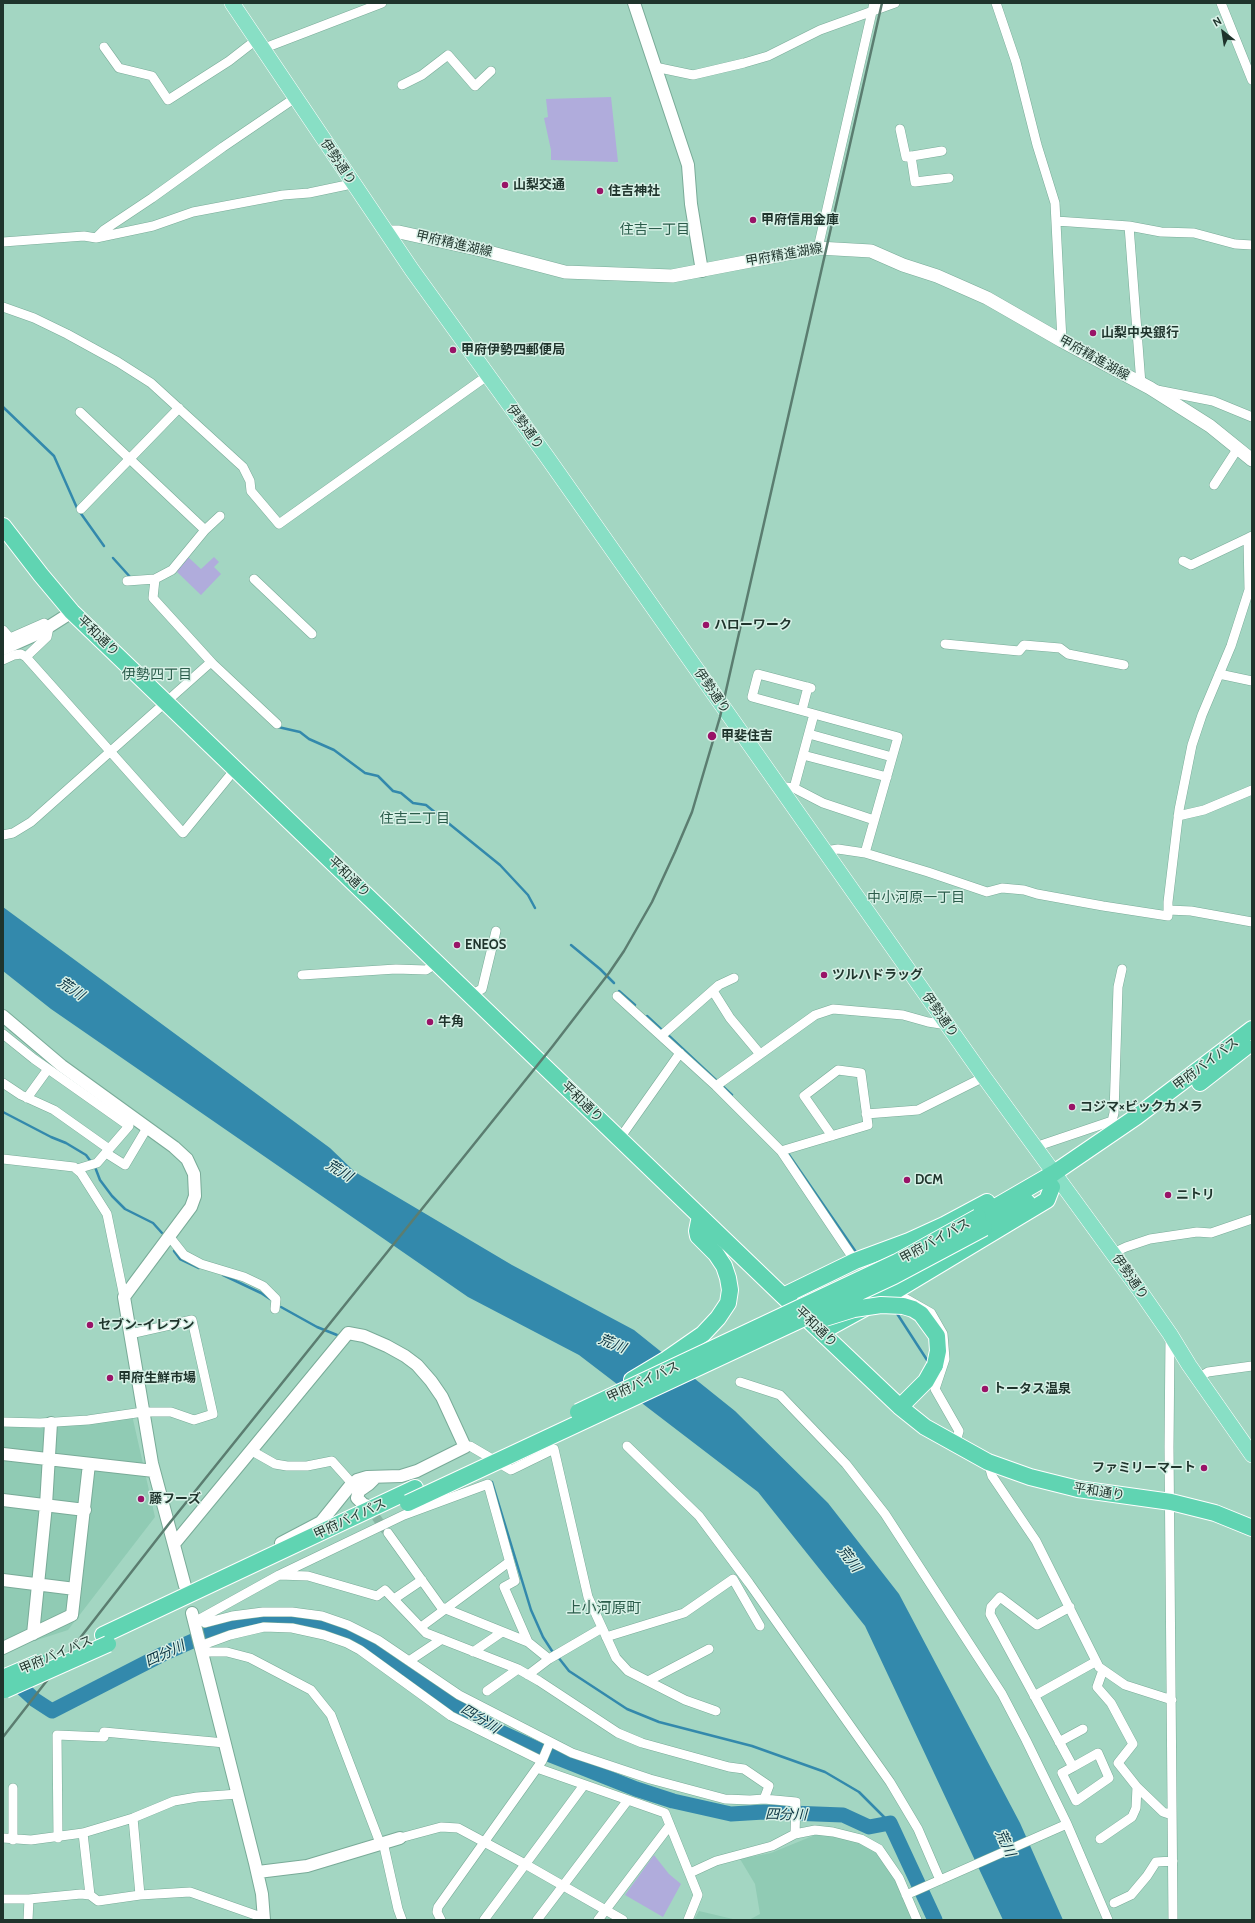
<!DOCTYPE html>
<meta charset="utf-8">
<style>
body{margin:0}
#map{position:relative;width:1255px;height:1923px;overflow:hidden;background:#a3d6c2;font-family:Cabin,sans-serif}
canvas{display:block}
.frame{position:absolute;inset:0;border:4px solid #1f342c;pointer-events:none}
.north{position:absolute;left:1203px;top:12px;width:40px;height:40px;-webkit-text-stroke:3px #d7f0e6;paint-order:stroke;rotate:330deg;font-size:11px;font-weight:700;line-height:16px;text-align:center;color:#1f342c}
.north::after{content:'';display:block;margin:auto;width:14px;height:18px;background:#1f342c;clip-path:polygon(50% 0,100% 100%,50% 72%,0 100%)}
</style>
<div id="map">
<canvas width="1255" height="1923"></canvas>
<div class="frame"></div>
<div class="north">N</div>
</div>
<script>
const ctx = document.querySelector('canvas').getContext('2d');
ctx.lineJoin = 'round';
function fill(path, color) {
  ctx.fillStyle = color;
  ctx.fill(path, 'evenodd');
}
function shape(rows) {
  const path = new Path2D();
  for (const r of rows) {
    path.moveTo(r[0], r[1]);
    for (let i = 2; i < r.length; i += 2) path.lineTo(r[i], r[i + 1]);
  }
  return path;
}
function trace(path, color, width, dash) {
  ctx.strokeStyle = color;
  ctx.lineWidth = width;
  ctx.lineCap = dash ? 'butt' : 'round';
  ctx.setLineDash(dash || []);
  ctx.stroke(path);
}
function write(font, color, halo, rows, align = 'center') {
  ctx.font = font + ' Cabin,"Noto Sans JP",sans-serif';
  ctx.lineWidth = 3;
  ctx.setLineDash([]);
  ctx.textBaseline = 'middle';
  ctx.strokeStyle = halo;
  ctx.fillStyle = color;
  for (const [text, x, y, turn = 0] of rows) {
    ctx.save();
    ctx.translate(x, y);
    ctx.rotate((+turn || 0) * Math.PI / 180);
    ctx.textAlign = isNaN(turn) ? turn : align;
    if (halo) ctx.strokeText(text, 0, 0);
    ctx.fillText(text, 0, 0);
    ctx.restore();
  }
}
fill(shape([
 [132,1415,155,1517,68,1630,3,1651,3,1426],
 [820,1833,859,1842,871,1847,885,1863,898,1885,913,1920,749,1920,760,1914,755,1884,740,1859,771,1853],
 [699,1911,737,1920,694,1920]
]), '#90cbb4');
fill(shape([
 [611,97,618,162,551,160,551,150,544,118,548,117,546,99],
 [188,557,201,569,214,557,219,562,214,567,221,574,201,595,176,571],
 [654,1855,669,1874,681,1884,663,1917,625,1895]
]), '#b0acdc');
fill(shape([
 [3,907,330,1148,355,1172,512,1265,634,1330,735,1411,828,1503,899,1594,1020,1823,1063,1920,1003,1920,865,1626,758,1492,579,1355,468,1297,51,1009,3,971]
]), '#3389ac');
trace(shape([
 [3,407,54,456,77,508,104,546],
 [113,558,131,578],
 [278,727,300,732,309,739,334,750,365,773,378,776,393,791,401,793,413,803,426,805,500,865,528,895,535,908],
 [571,945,600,969,614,983],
 [619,991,635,1005],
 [647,1016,662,1030],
 [668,1035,732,1095],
 [3,1112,51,1137,66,1143,86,1155,95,1167,100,1180,112,1196,125,1209,153,1223,162,1233],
 [787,1152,858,1255],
 [174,1251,180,1259,199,1268],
 [223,1275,261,1293,270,1299],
 [281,1307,317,1327,337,1335],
 [896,1312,929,1363],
 [492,1482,531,1610,543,1637,554,1654],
 [558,1657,569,1671,627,1709,659,1722,752,1746,825,1772,859,1792,890,1823]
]), '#3389ac', 2.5);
trace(shape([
 [9,1676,35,1700,52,1711,163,1654,204,1636,237,1626,269,1620,326,1626,355,1639,421,1684,494,1729,548,1754,636,1789,673,1801,731,1814,764,1812,843,1815,869,1827,890,1823,935,1920]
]), '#3389ac', 15);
trace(shape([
 [368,1506,386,1531]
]), '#89b6a4', 9, [9, 4.5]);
const minor = shape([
 [996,3,1016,62,1037,145,1055,203,1062,341],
 [1221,3,1252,80],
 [104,47,119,68,152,76,168,100,229,61,256,40],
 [262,49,382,3],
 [655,67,693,75,744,63,768,56,820,30,895,3],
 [402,85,422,75,448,55,475,86,491,71],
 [900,129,906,157,942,151],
 [911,156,915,182,949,178],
 [1056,221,1129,226,1161,232,1194,233,1235,244,1252,245],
 [1129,226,1141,384],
 [96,238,153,226,193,212,283,195,309,193,347,185,351,182],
 [3,242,84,236,96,238,104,230,152,198,223,147,295,98],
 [818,248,874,3],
 [3,307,34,318,67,334,118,362,151,383,243,467,250,481,251,491,279,524,487,376],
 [1157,390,1213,401,1252,417],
 [80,412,205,530],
 [1214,485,1238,448],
 [81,509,179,408],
 [220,516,205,530,172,570,155,579,153,598,213,664,277,724],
 [1183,561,1191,565,1248,538],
 [254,579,312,634],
 [127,581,155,579],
 [3,630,10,638],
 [3,641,44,623,49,627,47,637,26,657],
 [945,644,1019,651,1024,645,1060,648,1068,654,1124,665],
 [3,660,14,655,21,654,26,657,183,833,236,768],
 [1219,674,1252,681],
 [811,688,758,674,752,697,898,737,865,853],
 [802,710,808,687],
 [809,734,892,757],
 [803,755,887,777],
 [778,786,794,788,823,803,874,820],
 [794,788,814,714],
 [1178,816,1204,810,1252,790],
 [3,835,13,833,31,822,211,662],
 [825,851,838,849,865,853,928,872,987,892,1002,888,1024,890,1037,894,1103,906,1168,916,1168,902,1179,810,1192,745,1202,715,1231,646,1249,590,1248,538,1252,536],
 [1168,910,1191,911,1252,922],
 [302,975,396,969,426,970,437,963],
 [713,991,730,1018,760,1054],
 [470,995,482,989,496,931],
 [617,996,716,1086,781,1151,855,1261],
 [3,1034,34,1059,129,1126,97,1163,77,1169],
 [661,1036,719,985,734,978],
 [3,1083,21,1095,54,1110,109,1149],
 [716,1086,815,1015,833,1009,903,1015,928,1022,947,1025],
 [27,1098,48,1069],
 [866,1114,918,1110,984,1077],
 [620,1138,680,1053],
 [1035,1147,1112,1121,1114,1113,1118,987,1122,969],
 [781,1151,868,1125,861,1073,838,1070,804,1096,832,1136],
 [106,1153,125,1165,147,1128],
 [3,1159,74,1167,81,1173,107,1214,124,1297],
 [169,1236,184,1255,201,1264,244,1277,263,1286,276,1299,275,1309],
 [1113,1253,1126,1247,1150,1239,1197,1232,1211,1233,1252,1219],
 [894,1292,931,1313,943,1334,945,1359,935,1389,959,1431,955,1445],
 [1170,1338,1169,1447,1173,1920],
 [1198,1378,1208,1372,1252,1366],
 [740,1382,780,1395,846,1464,885,1514,1002,1694,1026,1740,1067,1824,1108,1920],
 [3,1422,40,1423,88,1420,143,1412,171,1412,194,1420,213,1414,192,1320,130,1334],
 [627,1446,699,1516,749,1583,890,1782,918,1829,940,1880],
 [465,1447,470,1446,511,1470,554,1449,588,1597,616,1658,628,1671,685,1700,716,1711],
 [252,1451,275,1464,287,1466,307,1466,332,1461,349,1480],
 [988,1462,992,1476,1036,1541,1099,1667,1125,1685,1172,1700],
 [388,1533,441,1607,528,1642,549,1659,602,1628],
 [279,1575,308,1576,377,1596,385,1590,426,1633,518,1669,539,1681,618,1733,642,1743,729,1767,744,1769,769,1786,764,1799],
 [394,1599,422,1580],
 [1070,1607,1037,1625,1000,1597,991,1607,990,1614,1073,1767,1098,1753,1109,1778,1076,1801,1062,1773,1073,1767],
 [200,1620,205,1623,232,1616,263,1612,292,1612,322,1616,348,1625,378,1640,459,1695,572,1753,650,1779,725,1799,750,1800,764,1799,796,1802,795,1834,815,1830,833,1832,861,1839,879,1849,899,1878,917,1920],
 [196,1621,279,1575,404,1515,488,1484,515,1581,504,1587,528,1642],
 [421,1627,509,1562],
 [606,1637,684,1613,733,1579,760,1626],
 [200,1646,230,1635,264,1627,292,1628,324,1635,347,1643,360,1650,451,1716,542,1761],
 [201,1652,227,1652,250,1658,311,1690,331,1715,380,1843],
 [473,1652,502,1632],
 [409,1661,442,1639],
 [1103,1670,1097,1687,1111,1703,1133,1744,1118,1763,1137,1787,1163,1812,1172,1815],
 [528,1675,549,1659],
 [648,1681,709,1649],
 [487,1691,518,1669],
 [1034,1696,1095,1662],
 [1059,1742,1083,1729],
 [537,1768,665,1813,698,1895,688,1920],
 [133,1818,140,1895],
 [83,1833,90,1895],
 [3,1838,31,1840,83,1833,133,1818,174,1801,197,1797,238,1794],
 [58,1838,57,1735,104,1737,104,1732,225,1743],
 [400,1838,441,1827,458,1828,525,1864,623,1920],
 [1100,1839,1132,1817,1136,1808,1137,1787],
 [13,1840,13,1788],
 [383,1842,398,1909,402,1920],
 [690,1873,716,1861,772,1846,795,1834],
 [906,1895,1067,1824],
 [3,1899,29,1899,81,1894,90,1895,98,1901,140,1895,190,1892,264,1918],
 [1114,1903,1131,1895,1147,1876,1156,1862,1173,1861],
 [28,1920,29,1899],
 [441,1920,437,1912,438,1907,542,1761,550,1742],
 [484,1920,584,1785],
 [537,1920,628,1800],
 [598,1920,670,1825]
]);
const tertiary = shape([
 [634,3,688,165,691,204,702,271],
 [3,649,39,633,72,612],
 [3,1016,62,1066,174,1147,187,1159,194,1174,195,1196,191,1207,124,1297,152,1463,185,1586],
 [3,1454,154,1471],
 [3,1500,85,1510],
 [373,1508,363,1504,357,1498,359,1491,369,1484,376,1477],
 [174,1544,348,1333,364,1336,387,1346,405,1356,417,1365,431,1381,442,1397,465,1447,417,1471,401,1476,367,1477,357,1480,350,1486,321,1522,281,1543],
 [3,1580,75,1589],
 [192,1613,255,1863,262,1894,264,1920],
 [33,1634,46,1505,51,1423],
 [3,1648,72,1615,89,1464],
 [258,1872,307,1866,400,1838]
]);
const secondary = shape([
 [386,232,399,232,481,250,565,272,672,276,818,248,871,251,903,265,937,276,987,298,1062,341,1150,388,1210,426,1252,460]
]);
const primary = shape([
 [232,3,412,270,547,457,984,1077,1138,1288,1170,1334,1189,1365,1252,1455]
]);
const trunk = shape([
 [3,526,41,575,72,612,783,1296,900,1407,925,1427,988,1462,1030,1477,1078,1489,1171,1502,1215,1513,1252,1528],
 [1200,1083,1246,1047],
 [978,1217,1054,1173,1136,1117,1252,1029],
 [984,1228,1027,1202],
 [783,1296,855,1261,909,1241,944,1225,987,1202],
 [821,1332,894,1292,1047,1200,1052,1187],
 [632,1380,667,1359,703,1334,718,1318,728,1303,730,1290,728,1278,724,1266,716,1254,698,1236,697,1231,700,1216],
 [900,1407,926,1381,935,1365],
 [103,1635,415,1488]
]);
trace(minor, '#79ab98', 10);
trace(tertiary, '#79ab98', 14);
trace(secondary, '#79ab98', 14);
trace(primary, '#fff', 16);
trace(trunk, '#fff', 18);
trace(minor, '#fff', 9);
trace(tertiary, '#fff', 12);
trace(secondary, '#fff', 13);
trace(primary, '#88dfc5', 15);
trace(trunk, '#60d4b2', 16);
trace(shape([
 [3,1737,168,1525,552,1047,609,973,624,951,652,902,675,852,692,812,720,717,882,3]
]), '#5b7d70', 2.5);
const trunkBridge = shape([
 [825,1318,854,1309,881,1305,903,1306,913,1309,921,1314,937,1336,938,1351,935,1365],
 [578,1412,897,1262,978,1217],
 [408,1503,894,1276,984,1228],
 [3,1678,40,1662],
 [5,1690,108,1644]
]);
trace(trunkBridge, '#fff', 18, []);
trace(trunkBridge, '#60d4b2', 16);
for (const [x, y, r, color] of [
 [505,185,4,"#991367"],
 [600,191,4,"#991367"],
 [753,220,4,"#991367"],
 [1093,333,4,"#991367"],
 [453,350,4,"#991367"],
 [706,625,4,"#991367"],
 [712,736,5,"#991367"],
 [457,945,4,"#991367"],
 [824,975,4,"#991367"],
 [430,1022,4,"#991367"],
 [1072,1107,4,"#991367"],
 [907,1180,4,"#991367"],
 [1168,1195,4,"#991367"],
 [90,1325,4,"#991367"],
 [110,1378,4,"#991367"],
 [985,1389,4,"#991367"],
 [1204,1468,4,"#991367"],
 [141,1499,4,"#991367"]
]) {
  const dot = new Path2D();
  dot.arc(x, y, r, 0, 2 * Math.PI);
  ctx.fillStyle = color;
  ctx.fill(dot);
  trace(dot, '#d7f0e6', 1.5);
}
write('13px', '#1f342c', '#d7f0e6', [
 ["伊勢通り",338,162,56],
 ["甲府精進湖線",454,244,13],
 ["甲府精進湖線",784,255,-10],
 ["甲府精進湖線",1094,358,29],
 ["伊勢通り",525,427,54],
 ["平和通り",98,636,44],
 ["伊勢通り",712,691,55],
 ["平和通り",349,877,44],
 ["伊勢通り",940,1015,55],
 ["甲府バイパス",1206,1064,-37],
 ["平和通り",582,1102,44],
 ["甲府バイパス",935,1241,-29],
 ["伊勢通り",1130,1277,55],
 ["平和通り",816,1327,44],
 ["甲府バイパス",643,1382,-25],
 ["平和通り",1099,1492,9],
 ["甲府バイパス",350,1519,-25],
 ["甲府バイパス",56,1655,-23]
]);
write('bold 13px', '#1f342c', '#d7f0e6', [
 ["山梨交通",513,185],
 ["住吉神社",608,191],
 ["甲府信用金庫",761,220],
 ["山梨中央銀行",1101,333],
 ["甲府伊勢四郵便局",461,350],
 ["ハローワーク",714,625],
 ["甲斐住吉",721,736],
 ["ENEOS",465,945],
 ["ツルハドラッグ",832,975],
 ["牛角",438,1022],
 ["コジマ×ビックカメラ",1080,1107],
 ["DCM",915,1180],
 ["ニトリ",1176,1195],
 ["セブン-イレブン",98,1325],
 ["甲府生鮮市場",118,1378],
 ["トータス温泉",993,1389],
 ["ファミリーマート",1196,1468,"right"],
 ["藤フーズ",149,1499]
], 'left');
write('14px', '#2b5c4b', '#d7f0e6', [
 ["住吉一丁目",655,230],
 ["伊勢四丁目",157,675],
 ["住吉二丁目",415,819],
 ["中小河原一丁目",916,898]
]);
write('italic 14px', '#0b3241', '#d7f0e6', [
 ["荒川",71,989,34],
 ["荒川",339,1171,31],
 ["荒川",612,1344,22],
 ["荒川",849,1559,53],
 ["四分川",165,1654,-25],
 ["四分川",480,1719,32],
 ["四分川",786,1815,1],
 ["荒川",1005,1843,65]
]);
write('15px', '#2b5c4b', '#d7f0e6', [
 ["上小河原町",604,1609]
]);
</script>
